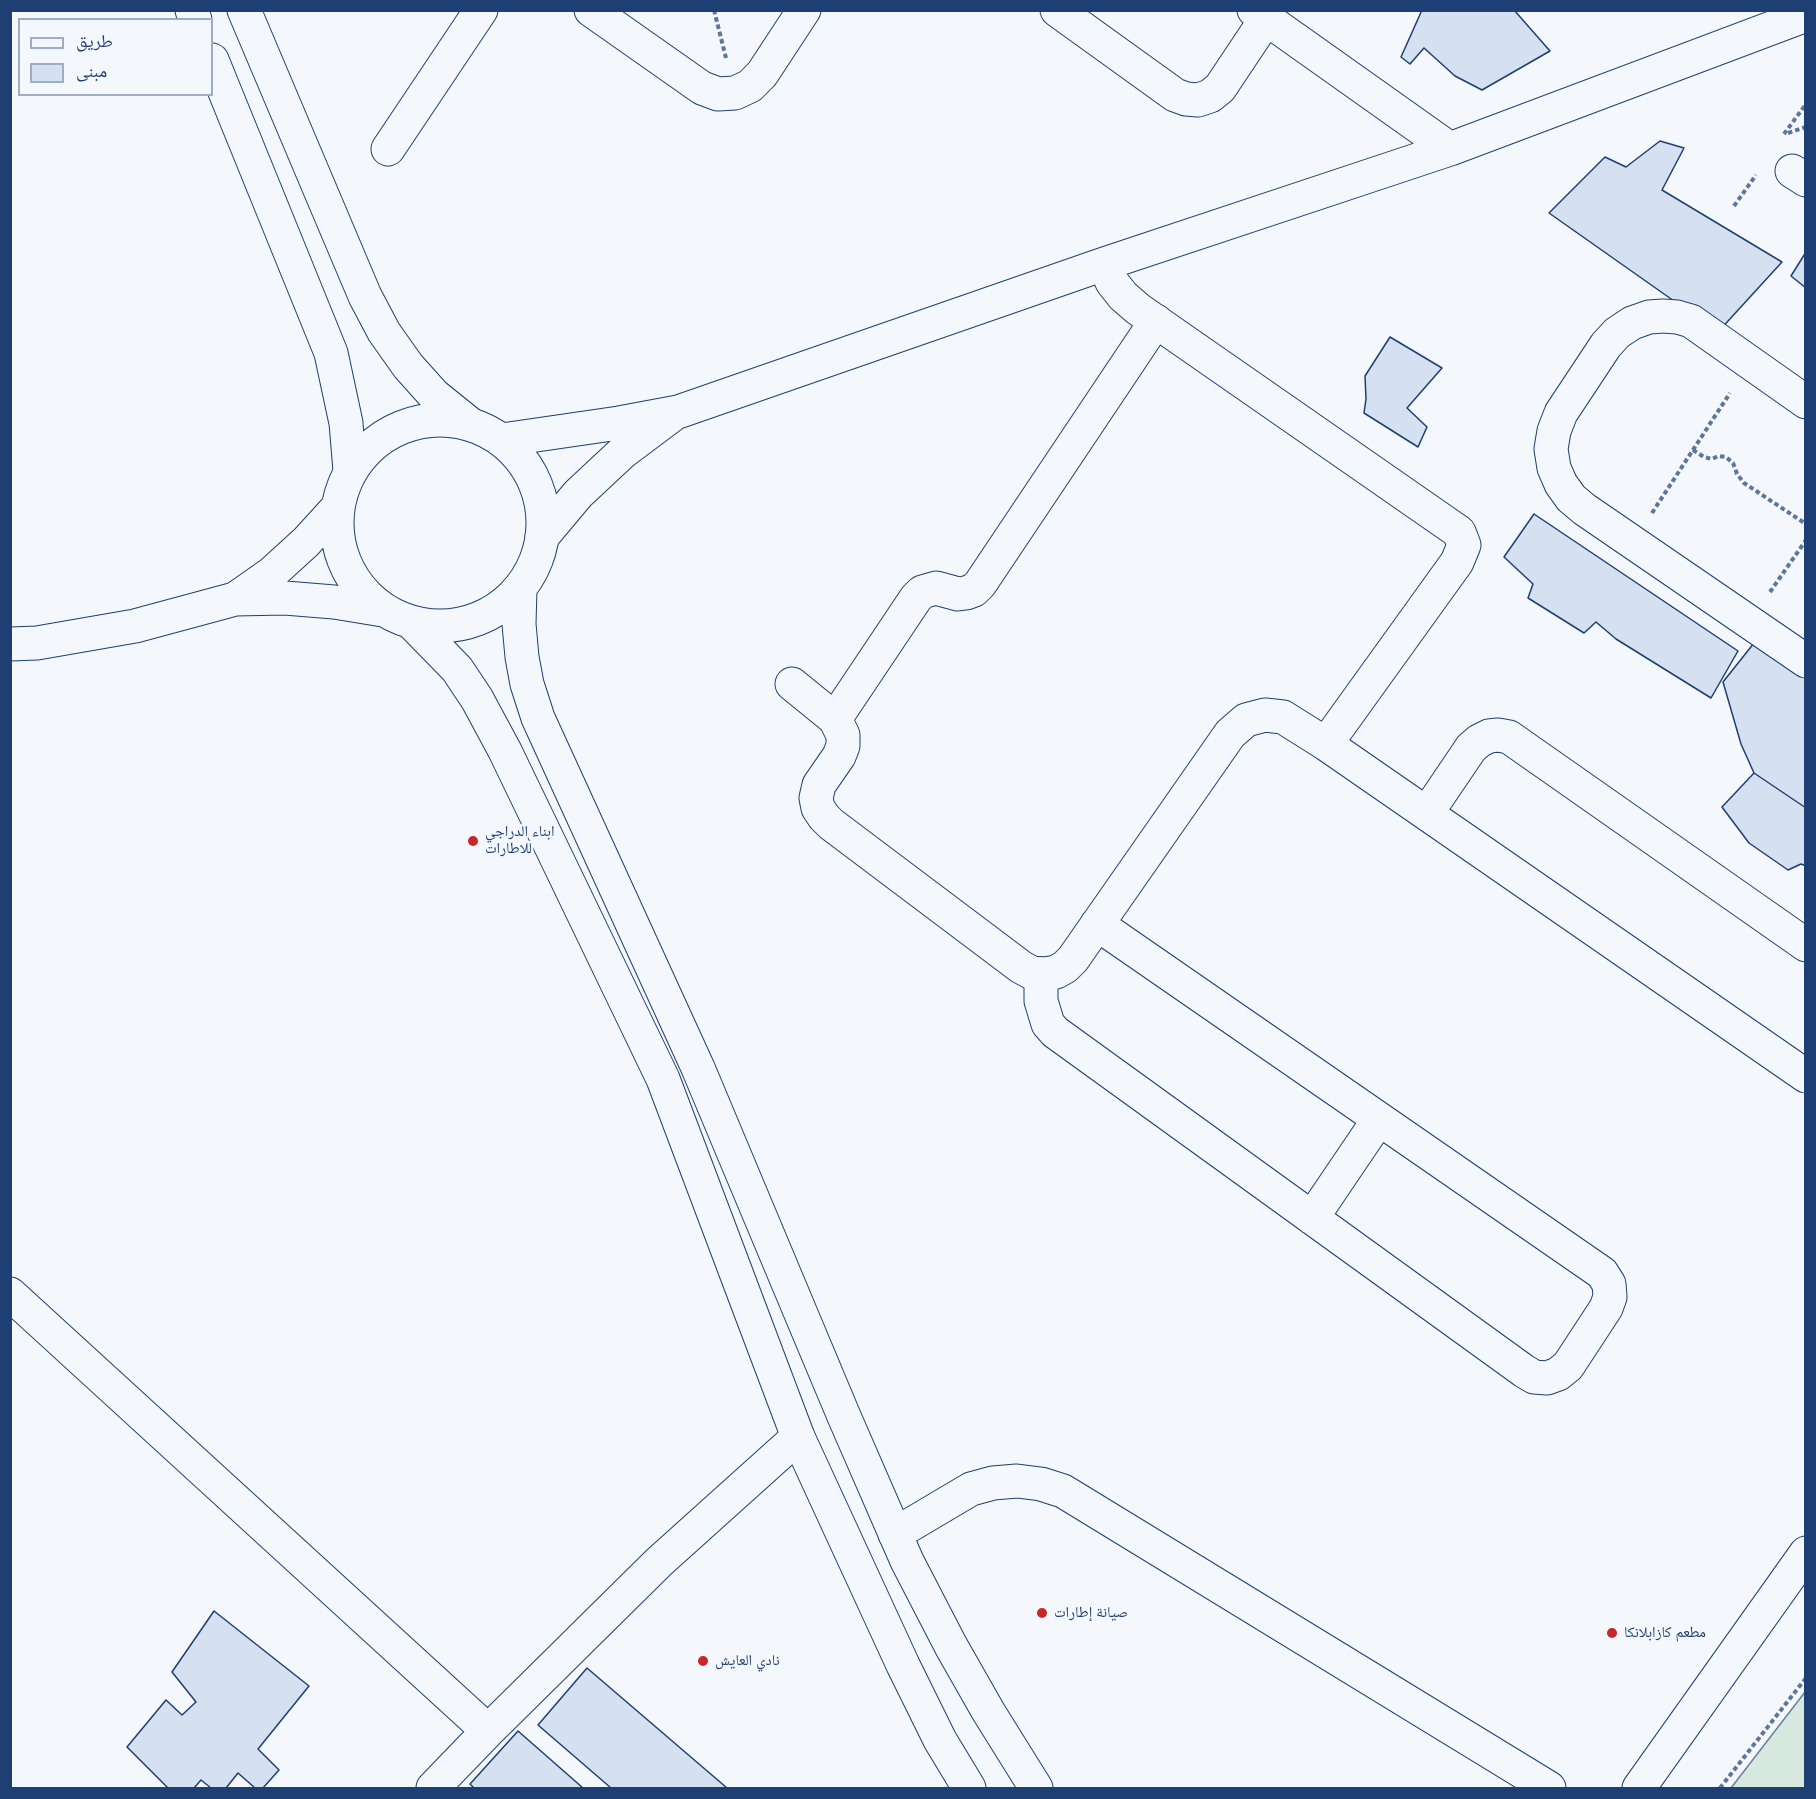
<!DOCTYPE html>
<meta charset="utf-8">
<style>
body{margin:0}
#map{position:relative;width:1816px;height:1799px;overflow:hidden;background:#f4f7fb;font-family:"PT Sans","Noto Naskh Arabic",sans-serif}
canvas{display:block}
.frame{position:absolute;inset:0;border:12px solid #1d3f73;pointer-events:none}
.legend{position:absolute;left:18px;top:18px;width:195px;height:78px;box-sizing:border-box;background:#f4f7fb;border:2px solid #9eadc5;margin:0;padding:8px 10px;list-style:none;font-size:18px;color:#1d3f73}
.legend li{display:flex;align-items:center;gap:12px;height:30px}
.legend b{width:30px;border:2px solid #9eadc5}
</style>
<div id="map">
<canvas width="1816" height="1799"></canvas>
<div class="frame"></div>
<ul class="legend">
<li><b style="height:8px;background:#f4f7fb"></b>طريق</li>
<li><b style="height:16px;background:#d5e0f0"></b>مبنى</li>
</ul>
</div>
<script>
const ctx = document.querySelector('canvas').getContext('2d');
ctx.lineJoin = 'round';
function fill(path, color) {
  ctx.fillStyle = color;
  ctx.fill(path, 'evenodd');
}
function shape(rows) {
  const path = new Path2D();
  for (const r of rows) {
    if (r.length === 3) {
      path.moveTo(r[0] + r[2], r[1]);
      path.arc(r[0], r[1], r[2], 0, 2 * Math.PI);
      continue;
    }
    path.moveTo(r[0], r[1]);
    for (let i = 2; i < r.length; i += 2) path.lineTo(r[i], r[i + 1]);
  }
  return path;
}
function trace(path, color, width, dash) {
  ctx.strokeStyle = color;
  ctx.lineWidth = width;
  ctx.lineCap = dash ? 'butt' : 'round';
  ctx.setLineDash(dash || []);
  ctx.stroke(path);
}
function write(font, color, halo, rows, align = 'center') {
  ctx.font = font + ' "PT Sans","Noto Naskh Arabic",sans-serif';
  ctx.lineWidth = 4.5;
  ctx.setLineDash([]);
  ctx.textBaseline = 'middle';
  ctx.strokeStyle = halo;
  ctx.fillStyle = color;
  for (const [text, x, y, turn = 0] of rows) {
    ctx.save();
    ctx.translate(x, y);
    ctx.rotate((+turn || 0) * Math.PI / 180);
    ctx.textAlign = isNaN(turn) ? turn : align;
    if (halo) ctx.strokeText(text, 0, 0);
    ctx.fillText(text, 0, 0);
    ctx.restore();
  }
}
const green = shape([
 [1805,1692,1805,1788,1731,1788,1805,1692]
]);
fill(green, '#d7e8df');
trace(green, '#687fa3', 1.5);
const building = shape([
 [1422,10,1514,10,1550,51,1482,90,1455,76,1424,48,1410,64,1401,57,1422,10],
 [1660,141,1684,148,1662,190,1782,262,1718,332,1549,213,1605,157,1626,167,1660,141],
 [1806,252,1806,288,1791,276,1806,252],
 [1390,337,1442,368,1407,408,1427,427,1418,447,1364,413,1366,399,1365,376,1390,337],
 [1534,514,1738,651,1711,698,1616,639,1596,622,1584,633,1528,598,1533,584,1504,557,1534,514],
 [1762,633,1806,664,1806,808,1754,773,1741,744,1723,682,1762,633],
 [1754,773,1806,808,1806,866,1801,864,1788,870,1749,843,1722,807,1754,773],
 [214,1611,309,1686,258,1749,279,1770,263,1788,255,1788,238,1773,226,1788,211,1788,201,1780,194,1788,168,1788,127,1747,166,1700,182,1715,196,1702,172,1672,214,1611],
 [587,1668,727,1788,611,1788,538,1725,587,1668],
 [518,1731,583,1788,474,1788,470,1784,518,1731]
]);
fill(building, '#d5e0f0');
trace(building, '#1d3f73', 1.5);
const minor = shape([
 [192,10,195,20],
 [244,10,365,296,384,332,408,366,434,395,470,424],
 [591,10,702,88,718,94,735,93,750,86,762,74,804,10],
 [1057,10,1175,95,1186,99,1198,100,1210,96,1220,88,1266,19],
 [1254,10,1450,149],
 [212,60,331,353,346,423,350,471],
 [388,149,481,10],
 [1792,171,1806,180],
 [1104,264,1112,282,1123,296,1138,309,1459,532,1464,545,1457,562,1326,744],
 [1806,402,1691,321,1677,317,1663,316,1649,317,1632,323,1617,333,1606,345,1561,413,1554,431,1551,449,1554,468,1561,484,1571,498,1584,509,1806,661],
 [502,440,619,423,678,412,1104,264,1450,149,1806,15],
 [542,537,578,494,623,452,671,416],
 [792,684,835,719,843,735,843,746,839,756,819,785,816,798,818,808,824,817,831,824,1021,967,1032,973,1045,974,1056,972,1065,967,1073,959,1230,734,1246,720,1265,715,1283,717,1326,744,1806,1076],
 [835,719,916,598,922,592,936,588,958,594,966,593,974,590,980,584,1156,321],
 [1427,813,1471,748,1479,741,1489,736,1498,735,1509,737,1806,945],
 [1045,974,1041,987,1041,1001,1048,1024,1055,1032,1524,1371,1534,1377,1547,1378,1558,1374,1568,1366,1606,1308,1610,1297,1609,1284,1602,1273,1097,924],
 [1312,1218,1379,1119],
 [10,1294,488,1731],
 [895,1534,971,1489,993,1483,1017,1481,1041,1484,1063,1491,1549,1788],
 [433,1788,488,1731,659,1562,798,1437],
 [1639,1788,1806,1553]
]);
const major = shape([
 [440,523,103],
 [520,589,519,624,522,657,527,684,538,718,698,1068,843,1414,907,1561,951,1646,988,1711,1036,1788],
 [235,599,272,573,306,542,337,508],
 [412,623,457,669,477,699,505,751,663,1079,798,1437,903,1665,940,1740,969,1788],
 [10,644,37,643,135,626,235,599,285,598,334,602,383,610]
]);
trace(minor, '#1d3f73', 35);
trace(major, '#1d3f73', 35);
trace(shape([
 [714,10,726,58],
 [1788,133,1806,127],
 [1784,134,1806,104],
 [1734,206,1756,175],
 [1693,450,1704,457,1712,459,1718,456,1726,457,1733,463,1737,474,1744,483,1806,524],
 [1652,513,1730,393],
 [1770,592,1806,540],
 [1720,1788,1806,1678]
]), '#5e769c', 4, [4.5, 3]);
trace(minor, '#f4f7fb', 33);
trace(major, '#f4f7fb', 33);
for (const [x, y, r, color] of [
 [473,841,6,"#c62828"],
 [1042,1613,6,"#c62828"],
 [1612,1633,6,"#c62828"],
 [703,1661,6,"#c62828"]
]) {
  const dot = new Path2D();
  dot.arc(x, y, r, 0, 2 * Math.PI);
  ctx.fillStyle = color;
  ctx.fill(dot);
  trace(dot, '#f4f7fb', 2);
}
write('15px', '#1d3f73', '#f4f7fb', [
 ["ابناء الدراجي",485,832],
 ["للاطارات",485,849],
 ["صيانة إطارات",1054,1613],
 ["مطعم كازابلانكا",1624,1633],
 ["نادي العايش",715,1661]
], 'left');
</script>
